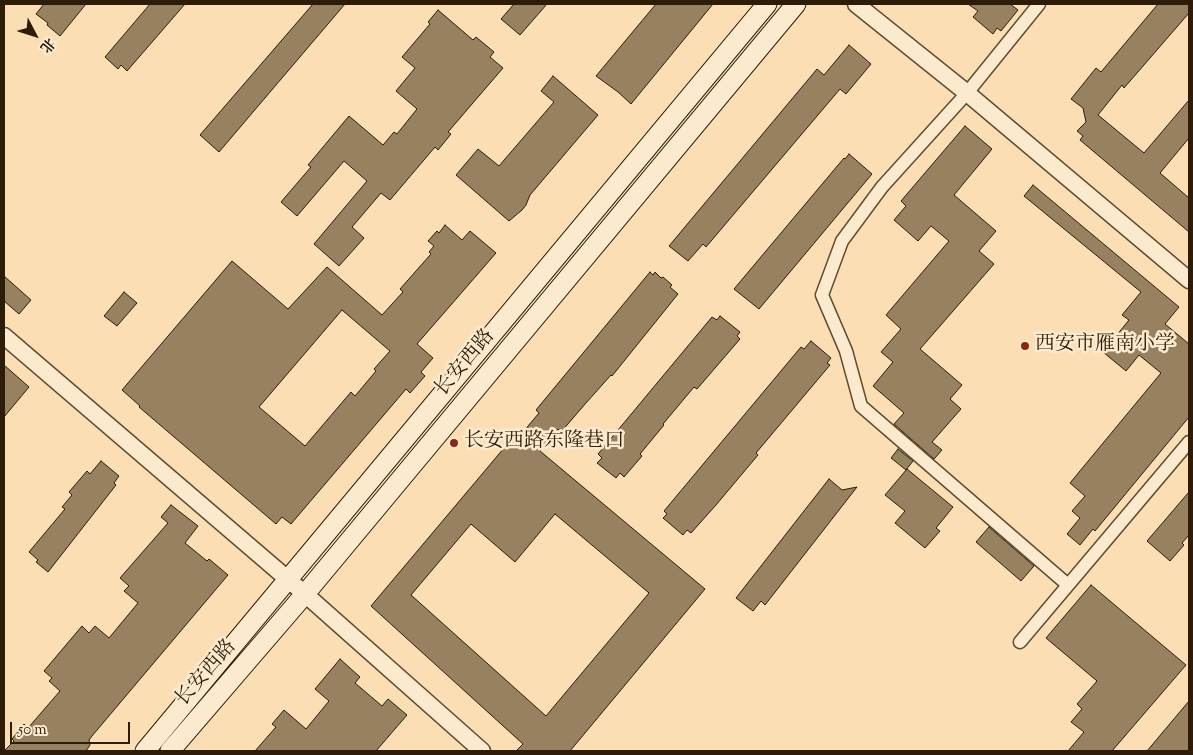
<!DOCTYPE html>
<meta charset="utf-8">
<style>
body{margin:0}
#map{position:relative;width:1193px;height:755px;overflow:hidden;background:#fbdeb3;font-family:"Sorts Mill Goudy","Noto Serif SC",serif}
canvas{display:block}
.frame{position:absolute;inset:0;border:5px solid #2d1c08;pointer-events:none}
.north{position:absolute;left:10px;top:10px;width:50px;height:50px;-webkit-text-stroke:4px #fceace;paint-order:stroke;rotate:130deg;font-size:14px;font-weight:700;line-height:20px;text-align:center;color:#2d1c08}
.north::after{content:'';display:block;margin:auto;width:18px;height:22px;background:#2d1c08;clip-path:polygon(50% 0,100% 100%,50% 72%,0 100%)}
.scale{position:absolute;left:10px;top:722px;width:120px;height:22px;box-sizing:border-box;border:2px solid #2d1c08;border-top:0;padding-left:6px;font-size:15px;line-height:18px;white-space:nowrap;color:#2d1c08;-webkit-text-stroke:4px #fceace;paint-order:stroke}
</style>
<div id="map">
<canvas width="1193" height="755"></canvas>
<div class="frame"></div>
<div class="north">北</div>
<div class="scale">50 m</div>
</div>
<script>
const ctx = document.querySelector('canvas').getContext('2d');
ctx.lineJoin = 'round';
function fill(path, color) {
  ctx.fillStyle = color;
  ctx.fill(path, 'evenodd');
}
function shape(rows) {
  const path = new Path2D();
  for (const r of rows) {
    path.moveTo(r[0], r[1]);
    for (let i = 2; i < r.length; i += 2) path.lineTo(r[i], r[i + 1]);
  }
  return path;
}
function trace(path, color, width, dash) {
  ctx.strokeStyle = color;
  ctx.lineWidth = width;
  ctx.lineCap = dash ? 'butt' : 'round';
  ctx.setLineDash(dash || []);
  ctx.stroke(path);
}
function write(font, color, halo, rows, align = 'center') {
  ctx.font = font + ' "Sorts Mill Goudy","Noto Serif SC",serif';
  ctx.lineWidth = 5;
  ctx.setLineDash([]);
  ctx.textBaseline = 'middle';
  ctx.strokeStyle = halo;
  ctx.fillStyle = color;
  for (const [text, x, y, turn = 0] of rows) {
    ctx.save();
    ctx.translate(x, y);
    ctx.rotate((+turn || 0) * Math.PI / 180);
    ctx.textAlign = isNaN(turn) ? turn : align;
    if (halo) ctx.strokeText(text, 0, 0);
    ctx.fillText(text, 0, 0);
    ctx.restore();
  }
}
const building = shape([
 [44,4,86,4,60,36,47,25,48,23,36,14,44,4],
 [150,4,185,4,127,71,121,65,118,69,105,57,150,4],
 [313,4,345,4,219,152,200,135,313,4],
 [514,4,547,4,520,35,501,19,514,4],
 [656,4,713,4,631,104,618,92,596,76,656,4],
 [968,4,1010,4,1018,10,1001,31,997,28,993,34,973,17,978,11,968,4],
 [1158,4,1189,4,1189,13,1124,88,1122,85,1098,115,1144,153,1189,100,1189,138,1160,173,1189,198,1189,232,1080,140,1083,136,1077,131,1086,122,1083,108,1071,99,1096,68,1101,72,1158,4],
 [438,10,473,40,476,37,494,52,490,57,503,68,448,132,451,134,438,150,435,147,390,200,381,193,352,227,364,238,339,266,314,244,367,181,344,161,297,216,281,202,311,167,308,165,349,116,383,145,394,132,397,134,417,109,396,91,415,68,402,57,430,24,428,22,438,10],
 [849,45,871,64,846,94,840,89,706,247,703,244,688,261,669,246,817,69,824,75,849,45],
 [553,76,598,115,530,195,526,205,522,210,509,221,456,175,478,149,499,166,554,102,541,91,553,76],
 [965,126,992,149,954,195,996,231,979,251,994,264,920,349,962,385,950,399,961,409,932,442,942,450,934,459,894,424,904,413,873,386,893,362,881,352,901,329,886,315,949,241,931,226,918,241,894,220,906,206,901,201,965,126],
 [849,154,872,174,759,309,734,289,844,158,845,159,849,154],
 [1033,185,1179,307,1165,324,1189,344,1189,417,1095,531,1093,529,1080,545,1067,534,1080,518,1072,511,1085,496,1070,483,1161,373,1139,355,1126,371,1103,352,1129,320,1122,315,1141,292,1024,196,1033,185],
 [445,225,462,240,470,231,496,253,417,344,433,358,421,372,425,376,410,393,406,389,291,524,282,517,276,524,139,407,140,406,122,390,232,261,288,309,327,267,382,315,403,292,400,289,431,254,429,252,434,246,428,241,437,231,439,233,445,225],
 [342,310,390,351,374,369,376,371,355,396,351,392,305,446,259,407,342,310],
 [650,272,653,275,655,272,661,278,663,277,672,285,670,287,678,294,612,376,611,375,586,403,561,432,558,429,540,451,705,589,570,751,516,751,523,744,371,606,520,429,523,432,539,413,536,410,650,272],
 [555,514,649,593,546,716,411,595,471,524,515,562,555,514],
 [4,276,31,300,19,314,4,301,4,276],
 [124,292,137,303,117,326,104,316,124,292],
 [720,316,740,332,737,336,740,339,697,389,694,387,663,424,664,425,640,454,642,456,624,477,620,473,616,478,597,463,602,458,598,454,712,317,717,320,720,316],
 [811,341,831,358,827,363,830,365,756,453,758,455,716,505,691,533,687,530,683,535,663,518,667,514,664,511,801,347,804,349,811,341],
 [4,365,29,387,4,417,4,365],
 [898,449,913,461,906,470,891,458,898,449],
 [101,461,119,476,114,483,116,485,48,572,36,562,38,560,29,552,65,509,62,507,72,495,69,492,87,471,90,474,101,461],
 [907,469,953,507,936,528,940,531,925,548,895,523,905,511,885,495,907,469],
 [829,479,842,490,857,487,765,605,761,601,753,611,736,598,829,479],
 [1189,492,1189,535,1182,543,1184,545,1170,561,1147,541,1189,492],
 [171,505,198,526,185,543,207,561,209,559,228,575,92,736,89,740,90,745,86,751,4,751,14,741,12,739,24,724,28,728,60,691,49,681,52,678,44,671,82,626,89,633,95,626,109,638,138,603,124,591,129,586,120,578,168,523,161,517,171,505],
 [989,527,1034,566,1021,581,976,542,989,527],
 [1091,585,1186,665,1112,751,1068,751,1084,732,1071,722,1082,709,1077,704,1097,681,1046,638,1091,585],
 [340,659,360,677,355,683,382,706,388,699,407,715,376,751,255,751,276,727,272,724,284,710,306,729,329,701,315,689,340,659],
 [1189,701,1189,751,1147,751,1189,701]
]);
fill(building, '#988161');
trace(building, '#2d1c08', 1);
const minor = shape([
 [1039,4,967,93,882,187,842,241,822,295,846,351,861,406,1068,585],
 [1020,642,1189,442]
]);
const tertiary = shape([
 [856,4,967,93,1189,280],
 [4,336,305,594,482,751]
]);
const secondary = shape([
 [145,751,767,4],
 [170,751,305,594,796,4]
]);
trace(minor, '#604c33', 15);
trace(tertiary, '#604c33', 19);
trace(secondary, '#2d1c08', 21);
trace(minor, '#fceace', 12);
trace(tertiary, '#fceace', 16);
trace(secondary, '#fceace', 19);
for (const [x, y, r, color] of [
 [1025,346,5,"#8f2418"],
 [454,443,5,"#8f2418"]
]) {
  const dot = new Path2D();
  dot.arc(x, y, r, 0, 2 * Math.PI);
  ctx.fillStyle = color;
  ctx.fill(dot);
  trace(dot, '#fceace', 2);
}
write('20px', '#2d1c08', '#fceace', [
 ["西安市雁南小学",1035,346],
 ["长安西路东隆巷口",464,443]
], 'left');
write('20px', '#2d1c08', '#fceace', [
 ["长安西路",466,364,-50],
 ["长安西路",207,674,-49]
]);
</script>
